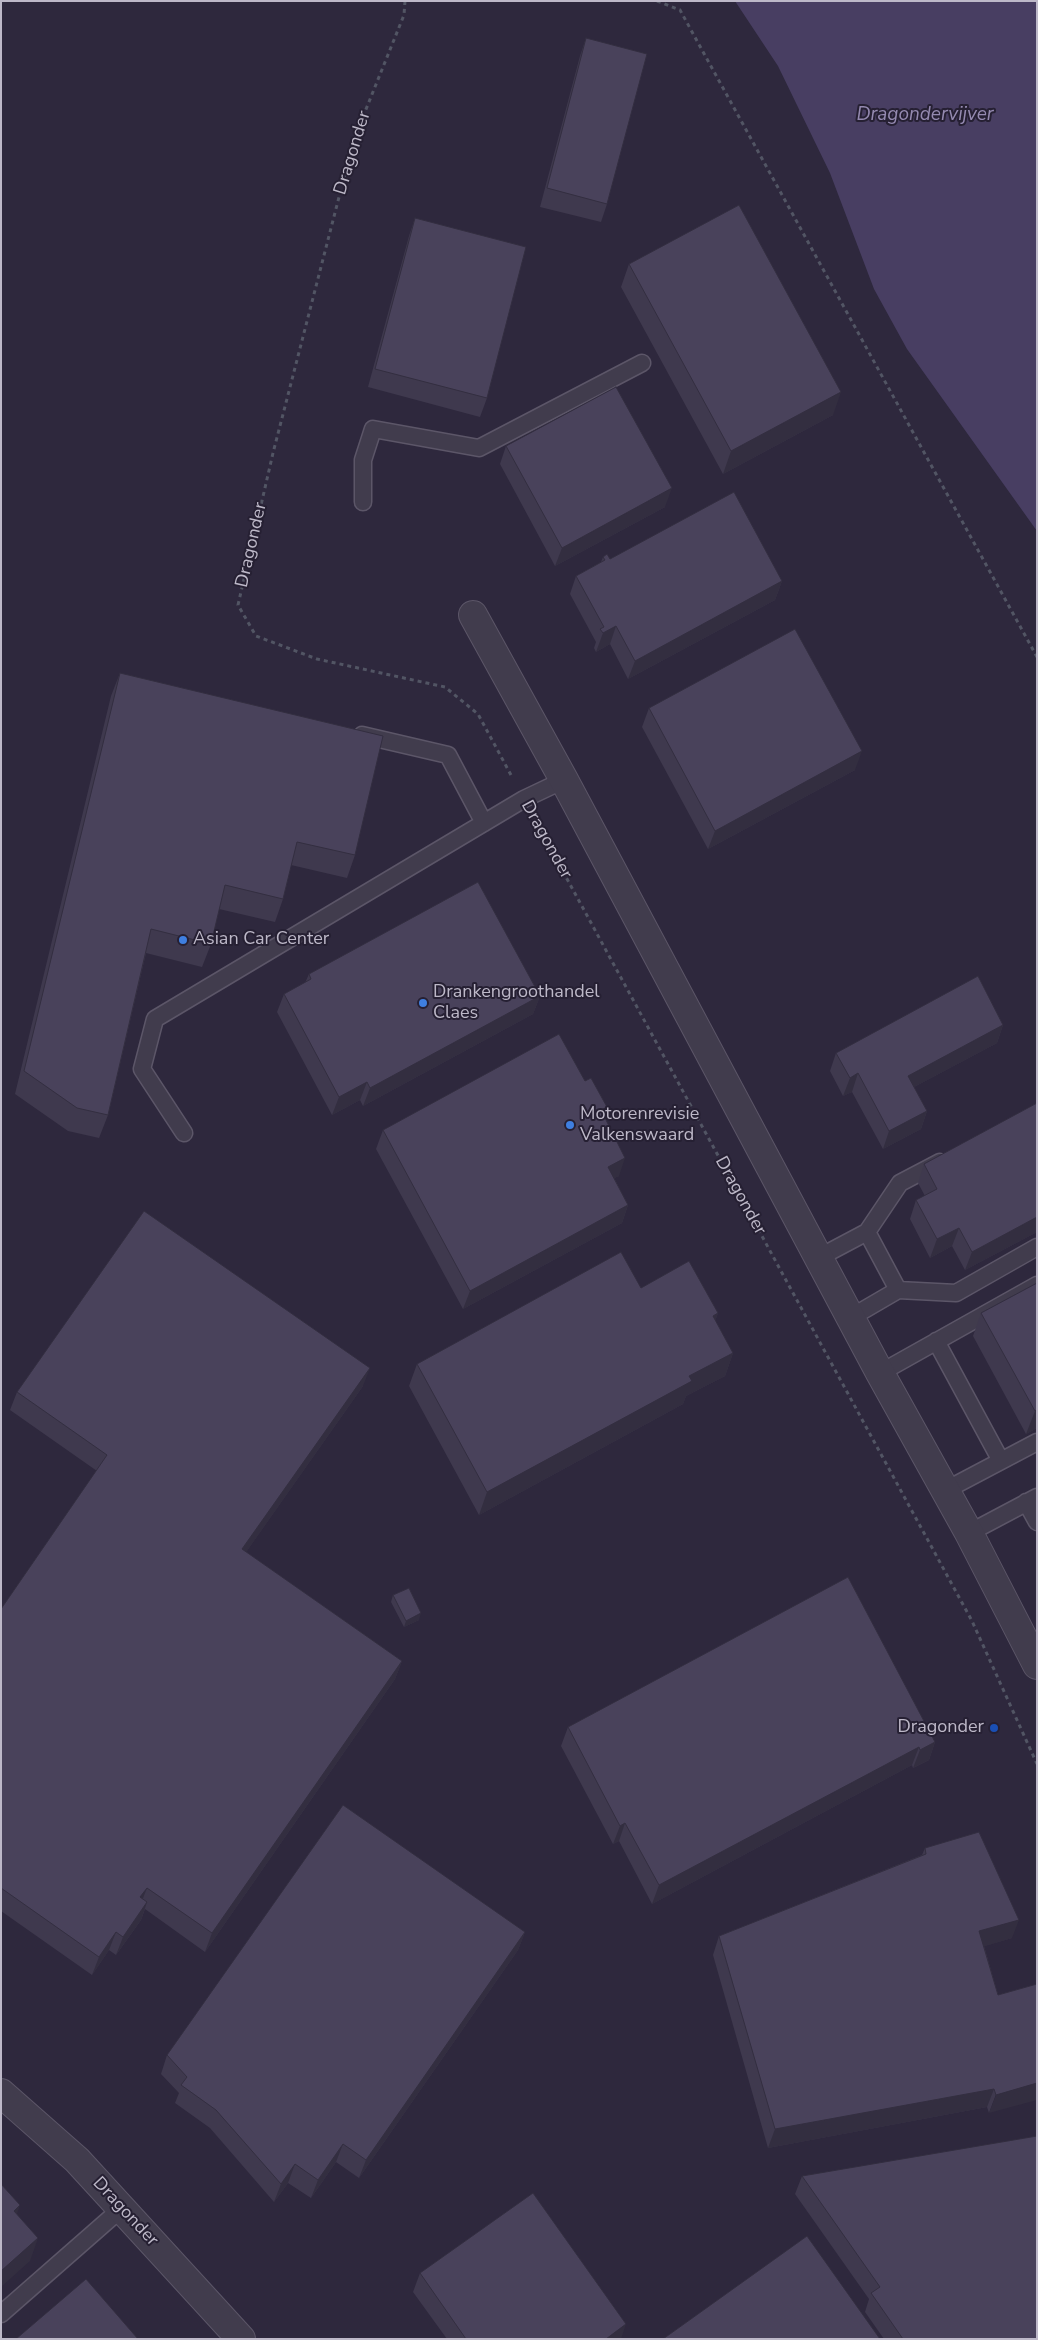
<!DOCTYPE html>
<style>
body{margin:0}
#map{position:relative;width:1038px;height:2340px;overflow:hidden;background:#2e283d;font-family:"Nunito Sans",sans-serif}
canvas{display:block}
.frame{position:absolute;inset:0;border:2px solid #bdb8c8;pointer-events:none}
</style>
<div id="map">
<canvas width="1038" height="2340"></canvas>
<div class="frame"></div>
</div>
<script>
const ctx = document.querySelector('canvas').getContext('2d');
ctx.lineJoin = 'round';
function fill(path, color) {
  ctx.fillStyle = color;
  ctx.fill(path, 'evenodd');
}
function shape(rows) {
  const path = new Path2D();
  for (const r of rows) {
    path.moveTo(r[0], r[1]);
    for (let i = 2; i < r.length; i += 2) path.lineTo(r[i], r[i + 1]);
  }
  return path;
}
function trace(path, color, width, dash) {
  ctx.strokeStyle = color;
  ctx.lineWidth = width;
  ctx.lineCap = dash ? 'butt' : 'round';
  ctx.setLineDash(dash || []);
  ctx.stroke(path);
}
function write(font, color, halo, rows, align = 'center') {
  ctx.font = font + ' "Nunito Sans",sans-serif';
  ctx.lineWidth = 4;
  ctx.setLineDash([]);
  ctx.textBaseline = 'middle';
  ctx.strokeStyle = halo;
  ctx.fillStyle = color;
  for (const [text, x, y, turn = 0] of rows) {
    ctx.save();
    ctx.translate(x, y);
    ctx.rotate((+turn || 0) * Math.PI / 180);
    ctx.textAlign = isNaN(turn) ? turn : align;
    if (halo) ctx.strokeText(text, 0, 0);
    ctx.fillText(text, 0, 0);
    ctx.restore();
  }
}
fill(shape([
 [735,1,1037,1,1037,531,907,349,874,289,830,173,778,66]
]), '#483e62');
const service = shape([
 [363,502,363,460,373,429,479,448,642,363],
 [362,735,448,755,484,823],
 [184,1133,142,1069,155,1019,524,799,564,780],
 [867,1232,898,1290],
 [818,1258,867,1232,900,1183,940,1162],
 [850,1318,898,1290,956,1293,1037,1247],
 [936,1341,1001,1461],
 [880,1373,1037,1285],
 [946,1490,1037,1442],
 [1026,1502,1037,1522],
 [969,1533,1037,1497],
 [1,2314,122,2208]
]);
const minor = shape([
 [473,615,564,780,880,1373,969,1533,1037,1665],
 [1,2093,77,2160,241,2339]
]);
trace(service, '#5c5668', 19);
trace(minor, '#5c5668', 30);
trace(shape([
 [405,1,404,15,354,139,273,453,238,605,256,636,317,659,445,687,478,714,511,775],
 [657,1,680,10,1037,657],
 [536,822,972,1621,1037,1764]
]), '#525564', 3, [4, 4]);
trace(service, '#413c4d', 16);
trace(minor, '#413c4d', 28);
fill(shape([
 [586,38,607,204,601,222,540,207,580,56],
 [415,218,487,398,480,417,368,387,409,236],
 [629,264,833,415,723,474,621,287],
 [506,446,665,507,555,566,500,464],
 [603,557,610,559,782,581,775,600,628,679,610,644,596,652,594,648,596,642,570,594,576,576,601,562],
 [120,673,355,855,347,878,291,865,283,899,275,922,219,909,211,944,202,967,146,953,108,1115,99,1138,68,1131,15,1094,111,696],
 [649,708,855,770,708,849,642,727],
 [309,974,540,996,533,1014,363,1106,360,1100,332,1115,277,1012,284,994,305,983],
 [1003,1025,997,1043,914,1087,927,1111,921,1129,883,1149,852,1092,843,1096,830,1071,836,1053],
 [585,1081,607,1107,604,1116,619,1176,614,1178,628,1205,622,1223,463,1309,376,1149,383,1130],
 [1037,1103,1037,1232,965,1270,952,1246,930,1258,910,1219,916,1200,925,1196,918,1183,924,1164],
 [1037,1283,1037,1428,1026,1434,973,1336,981,1313],
 [641,1288,718,1313,715,1321,733,1353,725,1376,686,1396,683,1404,479,1515,409,1386,417,1364],
 [363,1386,246,1552,402,1661,395,1679,205,1952,145,1909,141,1920,116,1955,109,1950,92,1975,1,1911,1,1609,97,1471,10,1410,17,1392],
 [393,1595,419,1620,404,1627,391,1602],
 [568,1727,935,1742,929,1760,913,1768,912,1765,652,1904,619,1841,613,1844,561,1746],
 [925,1848,1012,1938,984,1946,998,1995,1037,1984,989,2113,987,2107,768,2148,713,1955,719,1936,922,1855],
 [525,1932,518,1950,359,2178,336,2162,311,2198,288,2183,274,2202,210,2128,175,2103,179,2093,161,2074,167,2055],
 [802,2176,1037,2339,884,2339,865,2312,869,2299,795,2194],
 [420,2273,621,2339,447,2339,413,2292]
]), '#3f394e');
fill(shape([
 [841,392,833,415,723,474,731,451],
 [672,488,665,507,555,566,562,548],
 [782,581,775,600,628,679,635,661],
 [616,626,610,644,596,652,603,633],
 [862,751,855,770,708,849,715,831],
 [540,996,533,1014,363,1106,370,1088],
 [1003,1025,997,1043,901,1094,908,1076],
 [858,1073,852,1092,843,1096,850,1078],
 [367,1082,360,1100,332,1115,339,1097],
 [607,1107,600,1126,601,1110],
 [927,1111,921,1129,883,1149,889,1131],
 [625,1158,619,1176,601,1185,608,1167],
 [628,1205,622,1223,463,1309,470,1291],
 [1037,1217,1037,1232,965,1270,972,1252],
 [959,1228,952,1246,930,1258,937,1239],
 [718,1313,710,1336,713,1316],
 [733,1353,725,1376,686,1396,683,1404,479,1515,487,1492,689,1376],
 [370,1368,363,1386,235,1568,242,1549],
 [1037,1409,1037,1428,1026,1434,1035,1411],
 [421,1613,419,1620,404,1627,406,1621],
 [402,1661,395,1679,205,1952,212,1933],
 [935,1742,929,1760,913,1768,920,1750],
 [919,1747,912,1765,652,1904,659,1885],
 [625,1823,619,1841,613,1844,620,1826],
 [147,1888,140,1906,140,1897],
 [147,1902,141,1920,116,1955,123,1937],
 [1019,1920,1012,1938,973,1950,979,1931],
 [116,1932,109,1950,92,1975,99,1957],
 [525,1932,518,1950,359,2178,366,2160],
 [1037,2083,1037,2100,989,2113,996,2095],
 [994,2089,987,2107,768,2148,775,2129],
 [343,2144,336,2162,311,2198,318,2180],
 [295,2164,288,2183,274,2202,281,2184],
 [20,2205,12,2228,14,2211],
 [38,2238,30,2261,1,2287,1,2271],
 [626,2324,621,2339,606,2339]
]), '#332e40');
const building = shape([
 [586,38,647,54,607,204,547,188,586,38],
 [739,205,841,392,731,451,629,264,739,205],
 [415,218,526,247,487,398,375,369,415,218],
 [616,387,672,488,562,548,506,446,616,387],
 [734,492,782,581,635,661,616,626,603,633,600,629,604,627,576,576,605,560,603,557,607,554,610,559,734,492],
 [795,629,862,751,715,831,649,708,795,629],
 [120,673,383,736,355,855,297,842,283,899,225,885,211,944,151,929,108,1115,77,1108,24,1071,120,673],
 [478,882,540,996,370,1088,367,1082,339,1097,284,994,311,979,309,974,478,882],
 [978,976,1003,1025,908,1076,927,1111,889,1131,858,1073,850,1078,836,1053,978,976],
 [559,1034,585,1081,591,1078,607,1107,601,1110,625,1158,608,1167,628,1205,470,1291,383,1130,559,1034],
 [1037,1103,1037,1217,972,1252,959,1228,937,1239,916,1200,937,1189,924,1164,1037,1103],
 [144,1211,370,1368,242,1549,402,1661,212,1933,147,1888,140,1897,147,1902,123,1937,116,1932,99,1957,1,1888,1,1609,107,1455,17,1392,144,1211],
 [621,1252,641,1288,689,1261,718,1313,713,1316,733,1353,689,1376,692,1381,487,1492,417,1364,621,1252],
 [1037,1283,1037,1409,1035,1411,981,1313,1037,1283],
 [848,1577,935,1742,920,1750,919,1747,659,1885,625,1823,620,1826,568,1727,848,1577],
 [409,1588,421,1613,406,1621,393,1595,409,1588],
 [343,1805,525,1932,366,2160,343,2144,318,2180,295,2164,281,2184,216,2110,181,2085,187,2077,167,2055,343,1805],
 [979,1832,1019,1920,979,1931,998,1995,1037,1984,1037,2083,996,2095,994,2089,775,2129,719,1936,926,1854,925,1848,979,1832],
 [1037,2136,1037,2339,903,2339,871,2293,880,2287,802,2176,1037,2136],
 [1,2184,20,2205,14,2211,38,2238,1,2271,1,2184],
 [533,2193,626,2324,606,2339,466,2339,420,2273,533,2193],
 [807,2236,880,2339,663,2339,807,2236],
 [86,2279,138,2339,16,2339,86,2279]
]);
fill(building, '#49425b');
trace(building, '#332e40', 1);
for (const [x, y, r, color] of [
 [183,940,5,"#3f7fe0"],
 [423,1003,5,"#3f7fe0"],
 [570,1125,5,"#3f7fe0"],
 [994,1728,5,"#1a4fb4"]
]) {
  const dot = new Path2D();
  dot.arc(x, y, r, 0, 2 * Math.PI);
  ctx.fillStyle = color;
  ctx.fill(dot);
  trace(dot, '#262033', 2);
}
write('18px', '#bdb8c8', '#262033', [
 ["Dragonder",353,153,-73],
 ["Dragonder",252,545,-77],
 ["Dragonder",546,840,61],
 ["Dragonder",740,1196,61],
 ["Dragonder",125,2212,47]
]);
write('18px', '#bdb8c8', '#262033', [
 ["Asian Car Center",193,940],
 ["Drankengroothandel",433,993],
 ["Claes",433,1014],
 ["Motorenrevisie",580,1115],
 ["Valkenswaard",580,1136],
 ["Dragonder",984,1728,"right"]
], 'left');
write('italic 19px', '#958ab1', '#262033', [
 ["Dragondervijver",925,115]
]);
</script>
